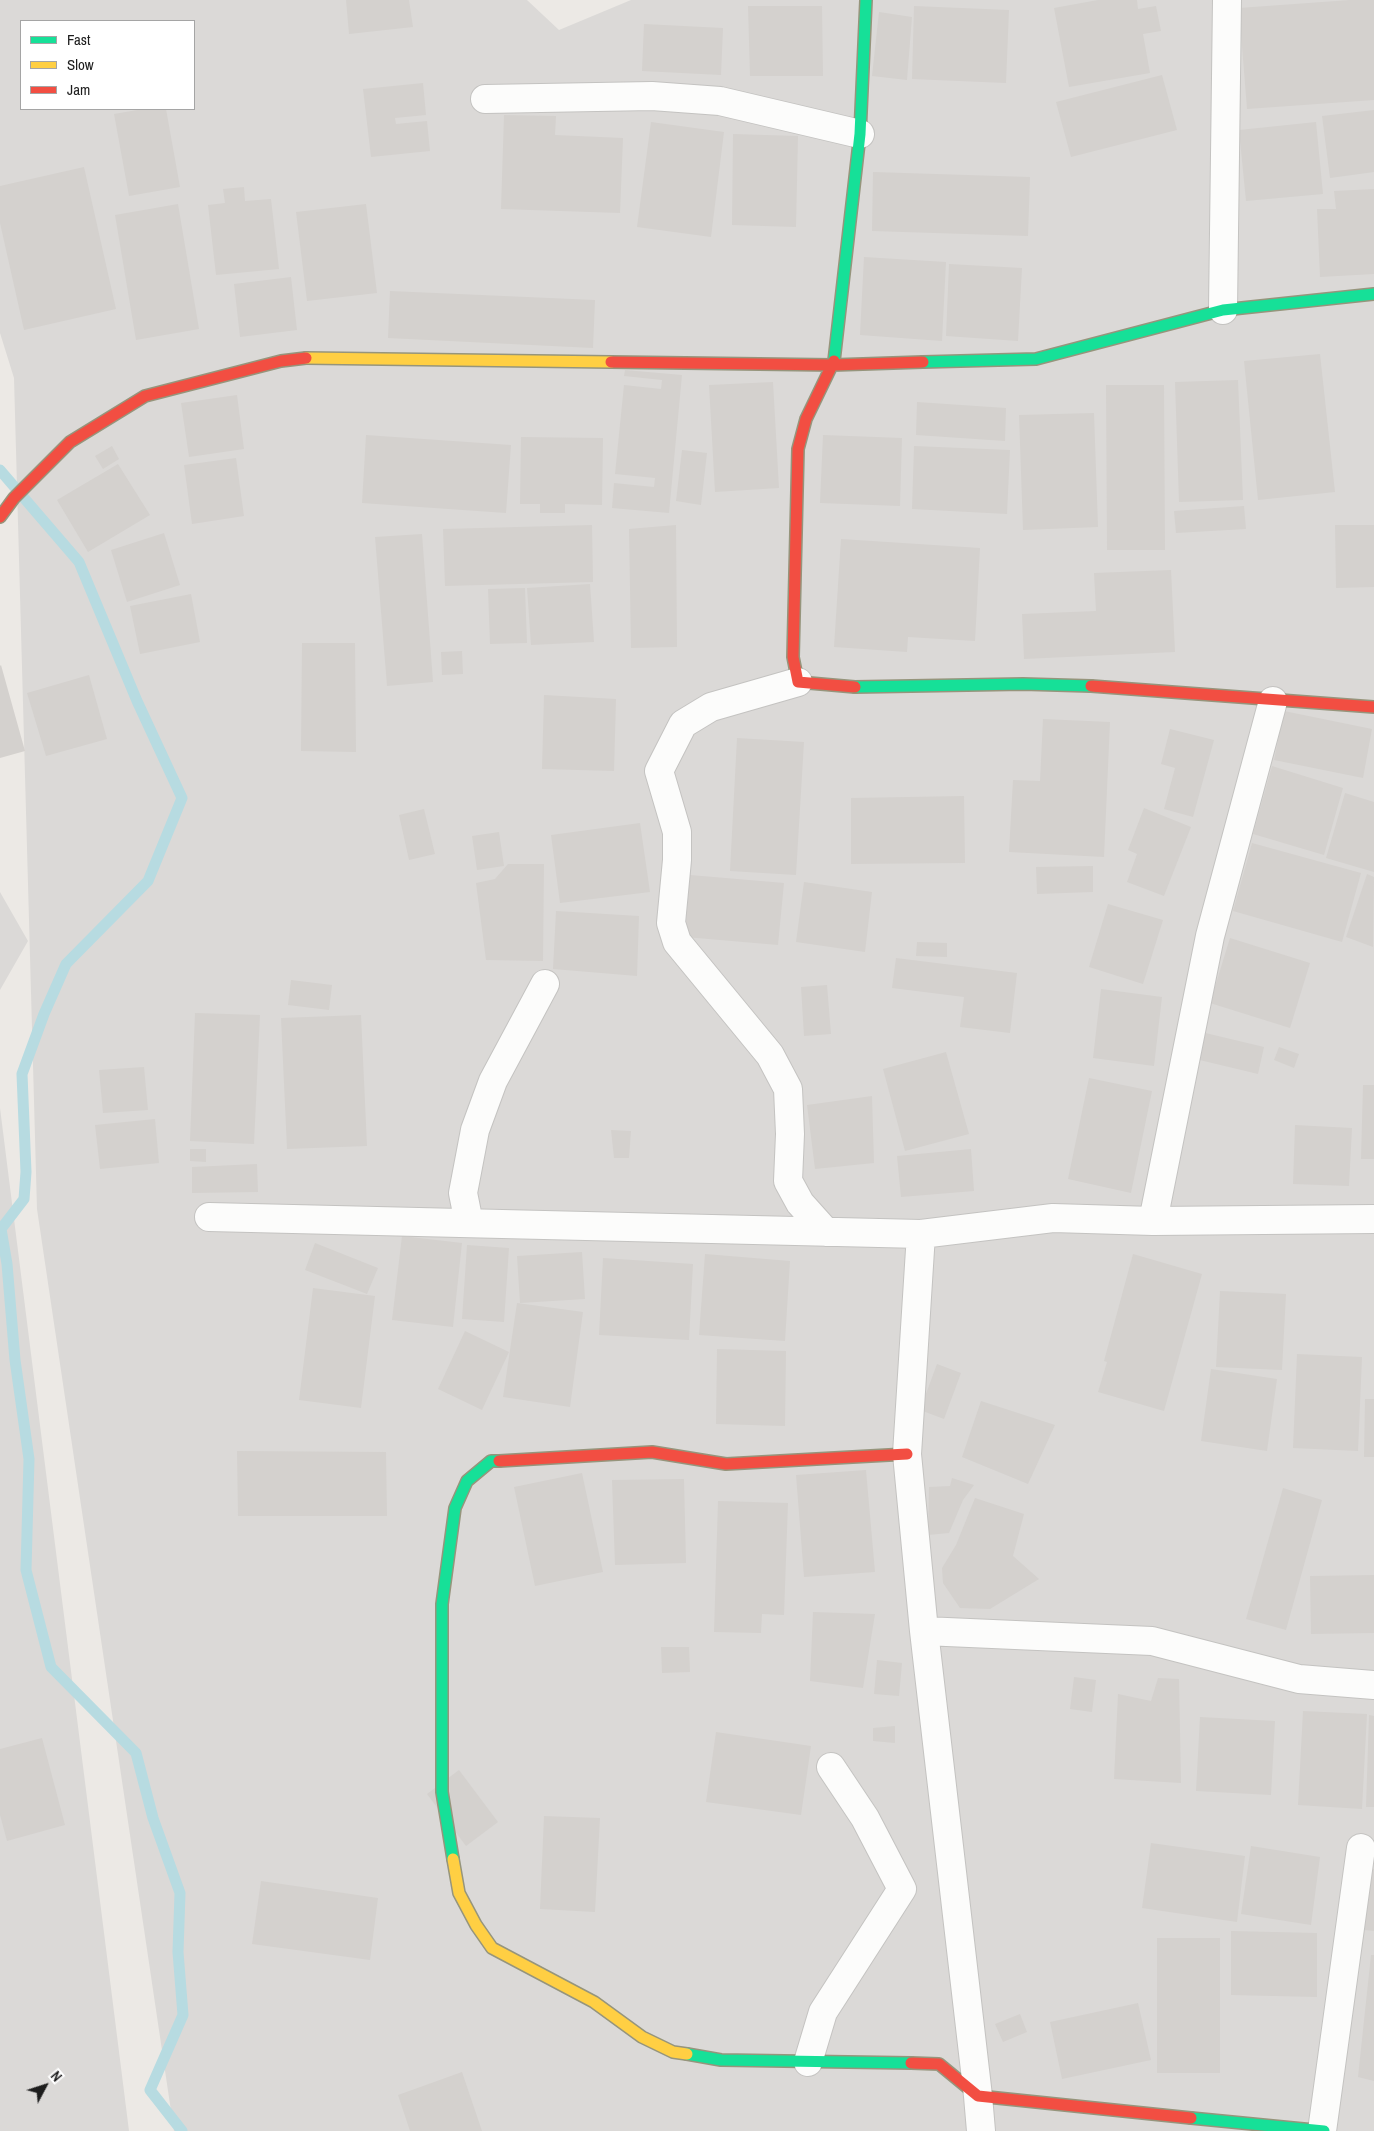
<!DOCTYPE html>
<style>
body{margin:0}
#map{position:relative;width:1374px;height:2131px;overflow:hidden;background:#ece9e5;font-family:"Archivo Narrow",sans-serif}
canvas{display:block}
.legend{position:absolute;left:20px;top:20px;width:175px;height:90px;box-sizing:border-box;background:#fff;border:1px solid #a5a5a5;margin:0;padding:6px 9px;list-style:none;font-size:15px;color:#1d1d1d}
.legend li{display:flex;align-items:center;gap:10px;height:25px}
.legend b{width:25px;border:1px solid #a5a5a5}
.north{position:absolute;left:20px;top:2061px;width:50px;height:50px;-webkit-text-stroke:4px #fff;paint-order:stroke;rotate:50deg;font-size:14px;font-weight:700;line-height:20px;text-align:center;color:#1d1d1d}
.north::after{content:'';display:block;margin:auto;width:18px;height:22px;background:#1d1d1d;clip-path:polygon(50% 0,100% 100%,50% 72%,0 100%)}
</style>
<div id="map">
<canvas width="1374" height="2131"></canvas>
<ul class="legend">
<li><b style="height:6px;background:#16e098"></b>Fast</li>
<li><b style="height:6px;background:#ffcf43"></b>Slow</li>
<li><b style="height:6px;background:#f24e42"></b>Jam</li>
</ul>
<div class="north">N</div>
</div>
<script>
const ctx = document.querySelector('canvas').getContext('2d');
ctx.lineJoin = 'round';
function fill(path, color) {
  ctx.fillStyle = color;
  ctx.fill(path, 'evenodd');
}
function shape(rows) {
  const path = new Path2D();
  for (const r of rows) {
    path.moveTo(r[0], r[1]);
    for (let i = 2; i < r.length; i += 2) path.lineTo(r[i], r[i + 1]);
  }
  return path;
}
function trace(path, color, width, dash) {
  ctx.strokeStyle = color;
  ctx.lineWidth = width;
  ctx.lineCap = dash ? 'butt' : 'round';
  ctx.setLineDash(dash || []);
  ctx.stroke(path);
}
fill(shape([
 [0,0,527,0,559,30,631,0,1374,0,1374,2131,174,2131,37,1209,14,378,0,333],
 [21,21,194,21,194,109,21,109],
 [0,892,28,941,0,990],
 [0,1108,129,2131,0,2131]
]), '#dbd9d7');
trace(shape([
 [0,470,79,562,137,701,182,798,148,881,66,964,44,1014,22,1074,26,1172,24,1199,1,1229,7,1264,15,1360,29,1459,26,1570,51,1667,136,1753,153,1818,180,1893,178,1952,183,2015,150,2090,182,2131]
]), '#b7dbe1', 11);
fill(shape([
 [346,0,409,0,413,27,349,34],
 [1098,0,1137,0,1138,9,1156,6,1161,31,1143,34,1150,73,1069,87,1054,8],
 [1350,0,1374,0,1374,100,1247,109,1239,8],
 [748,6,822,6,823,76,750,76],
 [914,6,1009,10,1006,83,912,79],
 [879,12,912,17,907,80,872,76],
 [644,24,723,28,721,75,642,71],
 [1162,75,1177,130,1071,157,1056,102],
 [423,83,426,115,395,118,396,124,427,121,430,151,371,157,363,89],
 [143,109,166,109,180,187,129,196,114,114],
 [1374,110,1374,172,1330,178,1322,116],
 [504,115,556,116,555,135,623,138,620,213,501,209],
 [651,122,724,132,711,237,637,227],
 [1316,122,1323,194,1246,201,1239,130],
 [733,134,798,136,796,227,732,225],
 [84,167,116,309,24,330,0,223,0,186],
 [873,172,1030,177,1028,236,872,231],
 [244,187,245,201,271,199,279,269,216,275,208,205,225,203,223,189],
 [1374,189,1374,274,1320,277,1317,209,1336,209,1334,191],
 [178,204,199,329,136,340,115,215],
 [366,204,377,293,307,301,296,212],
 [864,257,946,262,942,341,860,335],
 [949,264,1022,268,1018,341,946,336],
 [291,277,297,330,240,337,234,284],
 [390,291,595,300,593,348,388,338],
 [1320,354,1335,492,1258,500,1244,361],
 [625,370,682,375,669,513,612,508,614,483,654,487,655,478,615,474,624,385,661,389,662,380,624,376],
 [1238,380,1243,500,1179,502,1175,382],
 [773,382,779,488,715,492,709,385],
 [1106,385,1164,385,1165,550,1107,550],
 [237,395,244,449,189,457,181,403],
 [917,402,1006,408,1005,441,916,435],
 [1094,413,1098,527,1023,530,1019,415],
 [366,435,511,445,506,513,362,503],
 [823,435,902,438,900,506,820,503],
 [521,437,603,438,602,505,565,504,565,513,540,513,540,504,520,504],
 [112,446,119,459,103,469,95,456],
 [914,446,1010,450,1007,514,912,509],
 [682,450,707,453,701,505,676,501],
 [236,458,244,516,192,524,184,465],
 [118,464,150,515,88,552,57,500],
 [1244,506,1246,529,1176,533,1174,511],
 [592,525,593,582,445,586,443,529],
 [676,525,677,647,631,648,629,529],
 [1335,525,1374,525,1374,587,1336,588],
 [164,533,180,585,127,602,111,550],
 [422,534,433,682,387,686,375,537],
 [841,539,980,548,975,641,908,637,907,652,834,647],
 [1171,570,1175,652,1024,659,1022,614,1096,611,1094,573],
 [590,584,594,642,531,645,527,588],
 [525,588,527,643,490,644,488,589],
 [191,594,200,642,140,654,130,606],
 [302,643,355,643,356,752,301,751],
 [462,651,463,674,442,675,441,652],
 [1,665,25,751,0,758,0,666],
 [89,675,107,739,46,756,27,693],
 [544,695,616,699,614,771,542,769],
 [1284,711,1372,729,1363,778,1274,760],
 [1043,719,1110,722,1104,857,1009,852,1013,780,1040,781],
 [1170,729,1214,740,1193,817,1164,809,1175,768,1161,764],
 [737,738,804,742,796,875,730,871],
 [1272,766,1343,788,1324,855,1253,834],
 [1345,793,1374,802,1374,872,1326,858],
 [964,796,965,863,851,864,851,798],
 [1144,808,1191,827,1164,896,1127,882,1137,854,1128,850],
 [424,809,435,854,409,860,399,815],
 [640,823,650,892,560,903,551,835],
 [499,832,504,866,477,870,472,836],
 [1252,843,1361,873,1342,942,1233,911],
 [508,864,544,864,543,961,486,960,476,883,495,879],
 [1093,866,1093,892,1037,894,1036,867],
 [1367,874,1374,877,1373,947,1346,937],
 [690,875,784,883,778,945,685,937],
 [804,882,872,892,865,952,796,942],
 [1108,904,1163,920,1143,984,1089,967],
 [556,911,639,916,637,976,553,969],
 [1230,938,1310,963,1290,1028,1210,1003],
 [917,942,947,943,947,957,916,956],
 [896,958,1017,973,1010,1033,960,1027,964,997,892,988],
 [291,980,332,985,329,1010,288,1005],
 [827,985,831,1034,804,1036,801,987],
 [1101,989,1162,997,1154,1066,1093,1058],
 [195,1013,260,1015,254,1144,190,1141],
 [361,1015,367,1146,287,1149,281,1018],
 [1193,1030,1264,1047,1258,1074,1187,1057],
 [1279,1047,1299,1054,1294,1068,1274,1060],
 [946,1052,969,1134,905,1151,883,1069],
 [144,1067,148,1110,103,1113,99,1070],
 [1089,1078,1152,1091,1131,1193,1068,1179],
 [1363,1085,1374,1085,1374,1159,1361,1159],
 [872,1096,874,1163,815,1169,807,1105],
 [155,1119,159,1163,100,1169,95,1125],
 [1295,1125,1352,1128,1349,1186,1293,1184],
 [611,1130,631,1131,629,1158,614,1158],
 [190,1149,206,1149,206,1162,190,1161],
 [971,1149,974,1191,901,1197,897,1156],
 [257,1164,258,1192,192,1193,192,1167],
 [402,1236,462,1243,453,1327,392,1320],
 [315,1243,378,1268,367,1294,305,1270],
 [467,1245,509,1248,504,1322,462,1319],
 [582,1252,585,1299,520,1303,517,1256],
 [705,1254,790,1261,785,1341,699,1335],
 [1133,1254,1202,1274,1164,1411,1098,1392,1107,1362,1104,1361],
 [603,1258,693,1264,689,1340,599,1335],
 [313,1288,375,1296,361,1408,299,1400],
 [1220,1291,1286,1294,1282,1370,1216,1367],
 [517,1303,583,1312,570,1407,503,1397],
 [465,1331,509,1352,482,1410,438,1389],
 [717,1349,786,1351,785,1426,716,1424],
 [1297,1354,1362,1357,1358,1451,1293,1448],
 [937,1364,961,1373,944,1419,920,1410],
 [1211,1369,1277,1379,1267,1451,1201,1441],
 [1365,1399,1374,1399,1374,1457,1364,1457],
 [981,1401,1055,1425,1028,1484,962,1457],
 [237,1451,386,1452,387,1516,238,1516],
 [866,1470,875,1572,804,1577,796,1475],
 [582,1473,603,1572,535,1586,514,1487],
 [952,1478,974,1485,963,1500,949,1533,928,1535,929,1487,950,1486],
 [684,1479,686,1563,615,1565,612,1480],
 [1283,1488,1322,1500,1286,1630,1246,1619],
 [975,1498,1024,1514,1013,1556,1039,1579,990,1609,960,1608,943,1583,942,1568,956,1545],
 [718,1501,788,1503,784,1615,762,1614,761,1633,714,1632],
 [1374,1575,1374,1633,1311,1634,1310,1576],
 [813,1612,875,1614,863,1688,810,1681],
 [661,1647,689,1647,690,1672,662,1673],
 [877,1660,902,1663,899,1696,874,1694],
 [1074,1677,1096,1680,1092,1712,1070,1709],
 [1158,1678,1179,1679,1181,1783,1114,1779,1118,1694,1151,1701],
 [1303,1711,1367,1714,1362,1809,1298,1805],
 [1369,1715,1374,1716,1374,1807,1366,1807],
 [1200,1717,1275,1721,1271,1795,1196,1791],
 [895,1726,895,1743,873,1741,873,1728],
 [716,1732,811,1746,801,1815,706,1802],
 [42,1738,65,1825,7,1841,0,1815,0,1749],
 [459,1770,498,1822,466,1846,427,1794],
 [544,1816,600,1818,595,1912,540,1909],
 [1151,1843,1245,1856,1237,1922,1142,1908],
 [1251,1846,1320,1857,1311,1925,1241,1914],
 [1373,1869,1374,1869,1374,1931,1364,1930],
 [261,1881,378,1898,370,1960,252,1944],
 [1231,1931,1317,1933,1317,1997,1231,1995],
 [1157,1938,1220,1938,1220,2073,1157,2073],
 [1371,1955,1374,1955,1374,2081,1358,2077],
 [1138,2003,1151,2060,1062,2079,1050,2022],
 [1020,2014,1027,2032,1003,2042,995,2024],
 [462,2072,482,2131,410,2131,398,2095]
]), '#d4d1ce');
const street = shape([
 [485,99,652,96,720,101,860,134],
 [1223,310,1227,0],
 [798,682,711,707,683,724,659,771,677,832,677,860,671,923,677,942,770,1055,788,1089,790,1134,788,1181,800,1203,826,1232],
 [209,1217,921,1234,1053,1218,1153,1221,1374,1219],
 [1153,1221,1210,936,1273,701],
 [469,1223,463,1193,475,1130,493,1081,545,984],
 [921,1234,907,1454,924,1631,978,2096,981,2131],
 [924,1631,1152,1641,1299,1679,1374,1685],
 [808,2062,823,2012,902,1889,865,1818,831,1767],
 [1322,2131,1361,1848]
]);
const fast = shape([
 [834,361,860,134,866,0],
 [923,362,1036,359,1223,310,1374,294],
 [855,687,1023,684,1091,686],
 [453,1859,442,1792,442,1604,455,1508,467,1481,491,1461,499,1461],
 [687,2054,721,2060,911,2063],
 [1191,2118,1324,2131]
]);
const slow = shape([
 [306,358,611,362],
 [453,1859,459,1893,476,1925,492,1948,594,2002,642,2037,673,2052,687,2054]
]);
const jam = shape([
 [834,361,806,419,798,449,793,657,798,682,855,687],
 [611,362,833,365,923,362],
 [0,517,14,498,70,442,145,396,281,361,306,358],
 [1091,686,1374,707],
 [499,1461,652,1452,726,1464,907,1454],
 [911,2063,939,2064,978,2096,1191,2118]
]);
trace(street, '#c4c3c1', 30);
trace(fast, '#96957c', 14);
trace(slow, '#96957c', 14);
trace(jam, '#96957c', 14);
trace(street, '#fcfcfb', 28);
trace(fast, '#16e098', 11);
trace(slow, '#ffcf43', 11);
trace(jam, '#f24e42', 11);
</script>
